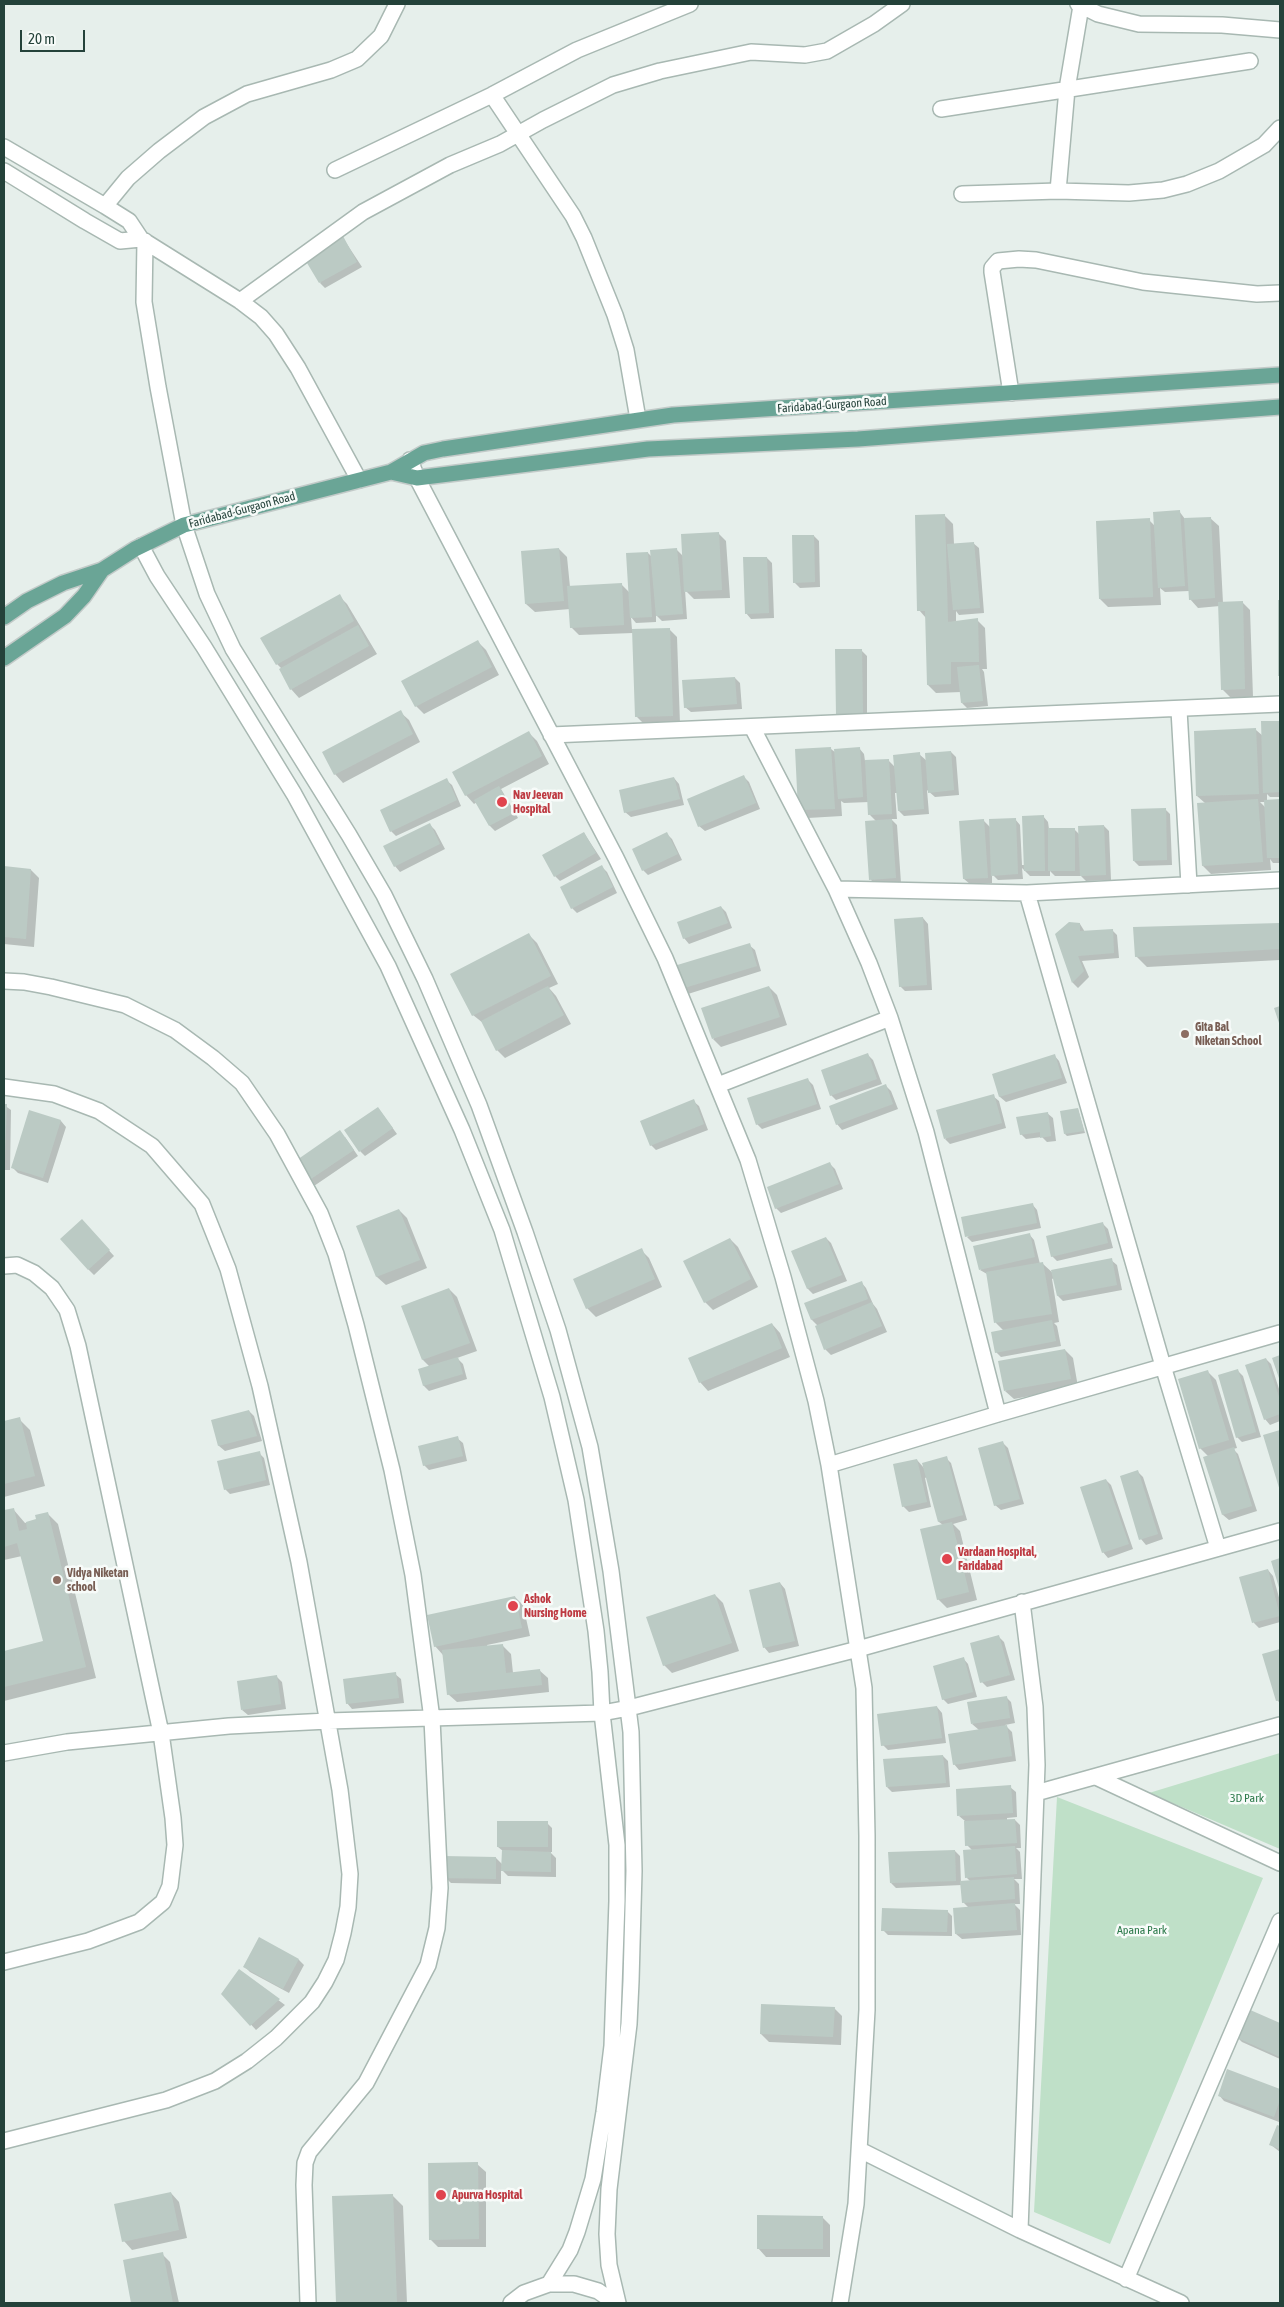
<!DOCTYPE html>
<style>
body{margin:0}
#map{position:relative;width:1284px;height:2307px;overflow:hidden;background:#e6efeb;font-family:"Asap Condensed",sans-serif}
canvas{display:block}
.frame{position:absolute;inset:0;border:5px solid #24423a;pointer-events:none}
.scale{position:absolute;left:20px;top:30px;width:65px;height:22px;box-sizing:border-box;border:2px solid #24423a;border-top:0;padding-left:6px;font-size:15px;line-height:18px;white-space:nowrap;color:#24423a;-webkit-text-stroke:4px #f7fbf9;paint-order:stroke}
</style>
<div id="map">
<canvas width="1284" height="2307"></canvas>
<div class="frame"></div>
<div class="scale">20 m</div>
</div>
<script>
const ctx = document.querySelector('canvas').getContext('2d');
ctx.lineJoin = 'round';
function fill(path, color) {
  ctx.fillStyle = color;
  ctx.fill(path, 'evenodd');
}
function shape(rows) {
  const path = new Path2D();
  for (const r of rows) {
    path.moveTo(r[0], r[1]);
    for (let i = 2; i < r.length; i += 2) path.lineTo(r[i], r[i + 1]);
  }
  return path;
}
function trace(path, color, width, dash) {
  ctx.strokeStyle = color;
  ctx.lineWidth = width;
  ctx.lineCap = dash ? 'butt' : 'round';
  ctx.setLineDash(dash || []);
  ctx.stroke(path);
}
function write(font, color, halo, rows, align = 'center') {
  ctx.font = font + ' "Asap Condensed",sans-serif';
  ctx.lineWidth = 5;
  ctx.setLineDash([]);
  ctx.textBaseline = 'middle';
  ctx.strokeStyle = halo;
  ctx.fillStyle = color;
  for (const [text, x, y, turn = 0] of rows) {
    ctx.save();
    ctx.translate(x, y);
    ctx.rotate((+turn || 0) * Math.PI / 180);
    ctx.textAlign = isNaN(turn) ? turn : align;
    if (halo) ctx.strokeText(text, 0, 0);
    ctx.fillText(text, 0, 0);
    ctx.restore();
  }
}
fill(shape([
 [1280,1753,1280,1849,1149,1793],
 [1057,1797,1263,1878,1110,2244,1034,2212]
]), '#bfe0c8');
fill(shape([
 [343,238,362,267,325,288,320,283],
 [1179,511,1185,519,1210,518,1219,526,1223,603,1242,602,1250,610,1253,697,1230,697,1222,689,1220,606,1198,608,1190,599,1189,591,1165,592,1160,588,1161,605,1108,607,1100,599,1149,520,1155,526],
 [945,516,953,524,954,544,973,543,979,548,984,613,959,615,956,611,956,622,977,620,985,628,987,669,982,669,984,672,988,706,967,708,962,703,961,692,936,693,928,685,926,618,919,610],
 [718,533,726,541,730,598,694,599,685,590,687,619,662,621,656,615,656,622,636,623,631,617,632,630,669,629,677,637,680,724,644,724,636,716,633,633,579,635,571,627,570,609,535,612,526,604,559,549,567,557,570,587,621,584,630,593,648,553,652,557,676,549,683,556],
 [814,536,819,541,820,587,800,588,794,582],
 [767,558,772,563,774,618,751,619,746,613],
 [339,596,347,604,377,654,299,698,291,689,282,669,277,664],
 [1279,601,1280,601,1280,676,1279,675],
 [478,642,486,650,499,675,424,714,416,706],
 [861,650,867,656,867,721,842,721],
 [735,678,740,683,742,709,691,712,685,707],
 [400,712,409,720,420,742,343,783,335,774],
 [1280,722,1280,797,1270,797,1267,794,1267,801,1280,800,1280,863,1273,863,1270,859,1271,870,1211,874,1203,866,1205,803,1197,796,1256,730,1263,736,1262,723],
 [1260,802,1265,802,1265,807],
 [529,733,537,741,549,764,501,789,518,818,495,831,490,826,477,802,474,804,466,795],
 [859,748,864,754,865,761,888,760,895,767,919,754,927,761,951,752,956,757,959,795,935,797,927,790,929,814,904,816,899,811,898,793,895,793,897,819,891,819,897,825,901,883,876,885,871,880,876,821,870,815,869,802,844,803,841,801,842,816,808,818,800,810,831,749,836,753],
 [744,777,749,782,760,809,705,831,699,826],
 [674,778,679,784,684,805,631,817,625,812],
 [446,780,452,785,461,806,396,836,391,831],
 [1165,809,1170,814,1172,865,1139,866,1134,861],
 [1043,816,1048,822,1049,829,1074,829,1079,834,1104,826,1109,831,1111,880,1086,881,1081,876,1055,876,1050,871,1050,876,1030,876,1022,868,1023,879,998,880,992,874,992,883,970,884,964,879,983,820,990,827,1015,819,1020,825,1022,865,1025,865],
 [429,824,435,830,445,849,400,872,395,866],
 [584,833,601,859,560,881,555,876],
 [667,834,672,839,682,860,648,875,643,870],
 [602,867,607,872,617,893,577,913,572,908],
 [4,868,31,870,39,878,34,947,4,944],
 [721,907,726,912,732,928,689,944,684,938],
 [923,918,928,924,932,990,905,991,900,986],
 [1080,924,1085,932,1112,930,1117,935,1119,958,1082,961,1089,977,1078,988,1073,983,1056,934],
 [1280,924,1280,960,1147,967,1136,956,1134,928],
 [529,935,537,943,558,984,549,988,556,996,571,1024,505,1058,497,1050,483,1023,473,1015],
 [749,945,755,950,761,971,688,994,682,989],
 [769,987,777,995,787,1025,721,1047,713,1039],
 [868,1055,873,1060,882,1084,836,1100,831,1095],
 [1054,1055,1059,1061,1067,1083,1006,1102,1000,1097,993,1075],
 [807,1079,813,1085,821,1109,762,1129,757,1124],
 [886,1086,891,1091,898,1109,842,1130,837,1124],
 [993,1096,999,1101,1006,1128,950,1144,945,1139],
 [693,1101,699,1106,708,1130,656,1150,651,1145],
 [4,1105,11,1110,10,1170,4,1170],
 [378,1108,397,1134,365,1156,360,1151],
 [1078,1109,1085,1133,1067,1136,1065,1134],
 [30,1112,61,1121,66,1127,48,1183,18,1173,13,1168],
 [1047,1113,1053,1118,1056,1141,1047,1142,1042,1137,1026,1139,1021,1134],
 [345,1137,358,1156,314,1186,309,1181],
 [830,1164,835,1169,843,1189,781,1213,776,1208],
 [1032,1204,1037,1210,1041,1228,972,1242,967,1237],
 [399,1210,407,1218,427,1268,386,1285,377,1277,357,1227],
 [1103,1224,1108,1229,1113,1248,1057,1261,1052,1256],
 [87,1226,114,1256,94,1275,88,1269],
 [1029,1234,1034,1240,1040,1264,1043,1264,1054,1274,1111,1260,1117,1265,1122,1290,1063,1301,1058,1296,1054,1278,1052,1279,1059,1322,1054,1323,1057,1326,1061,1346,1001,1357,996,1352,1003,1330,996,1323,987,1274,980,1270],
 [826,1238,831,1243,847,1281,813,1294,808,1289,793,1251],
 [730,1239,738,1247,758,1287,713,1310,705,1302],
 [641,1250,649,1258,662,1287,596,1317,587,1308,575,1279],
 [861,1282,866,1288,873,1304,877,1309,887,1332,831,1355,825,1349,818,1326,812,1320,806,1303],
 [449,1289,457,1297,477,1351,457,1358,463,1364,467,1379,429,1391,424,1386,419,1370,430,1367,423,1360,403,1306],
 [772,1324,780,1333,790,1357,708,1391,700,1382],
 [1065,1350,1073,1358,1078,1387,1014,1399,1005,1391],
 [1266,1359,1271,1364,1280,1392,1280,1421,1270,1425,1265,1419],
 [1238,1371,1243,1376,1261,1437,1242,1442,1237,1437],
 [1208,1372,1216,1380,1237,1448,1233,1449,1238,1454,1257,1511,1229,1520,1223,1515,1209,1457,1200,1448],
 [249,1411,254,1416,262,1441,225,1451,219,1446,213,1421],
 [19,1419,30,1430,45,1486,4,1497,4,1423],
 [1280,1431,1280,1488,1264,1436],
 [457,1438,463,1443,467,1461,429,1470,424,1465],
 [1003,1443,1008,1448,1024,1504,1001,1510,995,1505],
 [259,1453,264,1458,270,1485,230,1494,225,1489],
 [946,1458,951,1463,967,1520,953,1524,960,1531,977,1600,947,1608,938,1599,943,1525,939,1522,927,1477,925,1478,931,1507,909,1512,903,1506,917,1460,924,1468],
 [1138,1472,1143,1477,1163,1539,1146,1545,1141,1539],
 [1106,1480,1111,1485,1133,1549,1108,1558,1103,1552],
 [13,1509,25,1523,38,1520,47,1513,58,1524,96,1678,4,1701,4,1652,44,1642,22,1556,4,1560,4,1511],
 [1268,1570,1273,1576,1280,1601,1280,1622,1259,1628,1254,1623,1241,1578],
 [780,1583,785,1589,799,1646,769,1653,764,1647],
 [715,1595,723,1603,739,1651,672,1673,664,1665],
 [515,1597,523,1605,530,1636,487,1645,488,1647,502,1645,511,1654,513,1673,539,1670,548,1678,549,1692,457,1702,448,1694,443,1655,435,1646],
 [999,1637,1004,1642,1015,1680,987,1687,982,1682],
 [1280,1650,1280,1703,1277,1700,1264,1655],
 [963,1658,968,1664,977,1697,948,1704,943,1699],
 [395,1674,401,1679,404,1703,352,1709,347,1703],
 [276,1676,282,1682,286,1709,248,1715,242,1710],
 [1006,1697,1011,1702,1015,1723,1005,1725,1012,1732,1016,1761,959,1770,954,1764,979,1730,972,1724],
 [937,1707,942,1713,946,1743,888,1750,883,1745],
 [943,1756,948,1761,950,1787,892,1792,887,1787],
 [1010,1787,1016,1792,1017,1817,1007,1818,1007,1821,1015,1820,1020,1825,1021,1848,1016,1848,1020,1852,1022,1879,1014,1879,1019,1884,1020,1904,1014,1904,1020,1910,1021,1935,962,1939,956,1934,969,1908,963,1902,962,1885,896,1888,891,1883,955,1851,960,1856,961,1883,971,1882,967,1878,972,1850,967,1845,965,1821,959,1816],
 [547,1823,552,1828,552,1852,550,1852,556,1858,556,1877,508,1876,501,1869,501,1884,451,1883,445,1877,496,1858,503,1865,503,1851,498,1847],
 [947,1911,952,1916,952,1936,888,1935,883,1930],
 [260,1939,299,1960,304,1965,289,1993,250,1972,245,1967],
 [239,1971,285,2005,256,2030,223,1994],
 [834,2008,842,2016,841,2045,769,2042,761,2034],
 [1248,2011,1280,2025,1280,2059,1242,2042,1237,2037],
 [1228,2071,1280,2091,1279,2122,1224,2101,1219,2095],
 [1278,2127,1280,2128,1280,2152,1271,2145],
 [477,2164,486,2172,486,2247,438,2247,430,2239],
 [171,2193,179,2202,187,2238,132,2250,124,2241],
 [392,2195,403,2206,407,2303,337,2303,334,2197],
 [822,2217,830,2225,830,2257,766,2257,758,2248],
 [162,2254,170,2262,179,2303,133,2303,124,2261]
]), '#0003');
fill(shape([
 [343,236,357,262,319,283,304,258],
 [1180,510,1185,586,1158,588,1153,512],
 [945,514,948,622,978,618,979,662,951,662,951,684,927,685,925,611,917,611,915,515],
 [1211,517,1215,598,1189,600,1184,518],
 [1150,518,1153,597,1099,599,1096,521],
 [719,532,722,590,684,592,681,534],
 [792,535,814,535,815,582,793,583],
 [974,542,980,608,953,610,947,544],
 [559,548,564,601,525,604,521,551],
 [677,548,683,614,656,616,650,550],
 [648,552,652,617,630,618,626,553],
 [743,557,767,557,769,613,745,614],
 [622,583,624,625,570,628,567,586],
 [340,594,354,621,276,665,260,638],
 [1278,600,1280,600,1280,676,1278,676],
 [1243,601,1245,689,1221,690,1218,602],
 [358,625,369,646,290,690,279,669],
 [670,628,673,716,635,717,632,629],
 [478,640,492,667,415,707,401,681],
 [835,649,862,649,863,716,836,716],
 [979,665,983,701,961,703,957,667],
 [735,677,737,704,684,708,682,680],
 [401,710,413,734,334,775,322,752],
 [1261,721,1280,721,1280,792,1263,793],
 [1256,728,1259,794,1196,796,1194,731],
 [529,731,542,756,465,796,452,772],
 [831,747,835,809,798,810,795,749],
 [860,747,863,797,838,799,834,749],
 [951,751,954,790,928,793,925,753],
 [920,752,924,809,898,811,893,755],
 [889,759,892,814,868,815,865,760],
 [744,775,756,803,698,827,687,799],
 [674,777,680,799,624,813,619,790],
 [447,778,457,800,390,832,380,810],
 [499,786,514,813,489,826,474,800],
 [1258,799,1263,862,1202,866,1197,803],
 [1280,799,1280,858,1267,858,1264,800],
 [1166,808,1167,860,1133,861,1131,809],
 [1044,815,1045,871,1024,871,1022,816],
 [1016,818,1018,874,991,876,989,819],
 [892,819,896,878,869,880,865,821],
 [984,819,988,878,963,879,959,821],
 [430,823,440,844,394,867,383,846],
 [1104,825,1106,875,1080,876,1078,826],
 [1048,828,1075,828,1075,871,1048,871],
 [584,832,596,853,554,877,542,855],
 [667,832,678,854,642,871,632,849],
 [602,865,613,887,571,909,560,887],
 [4,866,31,869,26,939,4,937],
 [721,906,728,923,683,939,677,922],
 [923,917,927,985,899,987,894,919],
 [1069,922,1080,923,1080,931,1113,929,1114,953,1078,956,1084,971,1072,983,1055,934],
 [1280,923,1280,949,1135,957,1133,927],
 [529,933,551,976,472,1016,450,974],
 [750,943,757,966,681,989,674,966],
 [548,986,564,1015,496,1051,481,1021],
 [769,986,780,1017,712,1039,701,1008],
 [1280,1006,1280,1026,1274,1008],
 [868,1053,877,1079,830,1096,821,1070],
 [1055,1054,1062,1078,999,1097,992,1074],
 [808,1078,817,1104,756,1125,747,1098],
 [886,1084,893,1104,836,1125,829,1106],
 [994,1094,1002,1123,944,1139,936,1110],
 [694,1099,704,1124,650,1146,640,1121],
 [4,1104,7,1104,5,1155,4,1155],
 [378,1107,393,1128,359,1152,344,1130],
 [1078,1108,1084,1131,1064,1134,1060,1111],
 [29,1110,61,1120,43,1178,11,1168],
 [1048,1112,1051,1136,1040,1138,1040,1132,1020,1135,1016,1117],
 [340,1130,354,1150,308,1181,294,1162],
 [830,1162,839,1184,775,1209,767,1187],
 [1033,1203,1037,1223,965,1237,961,1217],
 [399,1209,420,1260,376,1277,356,1226],
 [82,1219,110,1250,88,1270,60,1239],
 [1103,1222,1108,1243,1051,1257,1046,1236],
 [1030,1233,1035,1257,979,1270,973,1246],
 [826,1237,842,1275,807,1289,791,1251],
 [730,1238,751,1279,704,1303,683,1261],
 [642,1248,655,1279,586,1309,573,1279],
 [1112,1258,1117,1285,1057,1296,1051,1270],
 [1043,1262,1052,1314,994,1323,986,1272],
 [862,1281,868,1299,811,1320,804,1303],
 [449,1288,470,1343,422,1360,401,1306],
 [872,1302,882,1326,824,1350,815,1326],
 [1052,1320,1056,1341,995,1353,991,1332],
 [772,1323,782,1348,699,1383,688,1358],
 [1065,1349,1071,1379,1004,1391,998,1361],
 [1280,1355,1280,1381,1272,1358],
 [458,1357,463,1374,423,1386,418,1369],
 [1266,1358,1280,1400,1280,1414,1264,1420,1245,1365],
 [1238,1369,1256,1432,1236,1438,1218,1375],
 [1208,1370,1229,1440,1199,1449,1178,1379],
 [249,1410,257,1436,218,1446,211,1420],
 [20,1417,35,1476,4,1484,4,1421],
 [1280,1430,1280,1491,1263,1435],
 [458,1436,463,1456,423,1466,418,1446],
 [1003,1441,1020,1499,994,1506,978,1448],
 [1234,1447,1252,1506,1222,1515,1203,1457],
 [260,1451,266,1480,224,1490,217,1461],
 [947,1456,963,1515,938,1522,922,1463],
 [917,1459,927,1502,902,1507,893,1464],
 [1138,1470,1158,1534,1139,1540,1120,1476],
 [1106,1479,1129,1544,1102,1553,1080,1487],
 [14,1508,19,1531,27,1529,26,1522,36,1519,35,1515,48,1512,86,1667,4,1687,4,1651,43,1641,17,1543,4,1547,4,1510],
 [952,1522,969,1592,937,1600,920,1529],
 [1280,1558,1280,1591,1271,1561],
 [1268,1569,1280,1616,1252,1623,1239,1577],
 [780,1582,795,1641,763,1648,749,1590],
 [715,1594,732,1643,663,1666,646,1617],
 [515,1596,522,1628,434,1647,427,1615],
 [999,1635,1010,1675,980,1683,970,1643],
 [503,1644,506,1673,540,1669,542,1685,447,1695,442,1650],
 [1280,1649,1280,1700,1276,1701,1262,1654],
 [964,1657,973,1692,942,1700,933,1666],
 [396,1672,399,1698,346,1704,343,1679],
 [277,1675,281,1704,241,1710,237,1681],
 [1007,1696,1010,1718,971,1724,967,1702],
 [937,1706,942,1738,881,1746,877,1714],
 [1007,1725,1012,1756,953,1765,948,1734],
 [943,1755,946,1783,886,1787,883,1759],
 [1011,1785,1013,1813,957,1816,956,1789],
 [1015,1819,1017,1843,965,1846,964,1821],
 [497,1821,548,1821,548,1847,497,1847],
 [1015,1846,1017,1874,965,1878,963,1850],
 [502,1850,551,1852,551,1872,501,1871],
 [955,1850,956,1881,890,1883,888,1852],
 [444,1856,496,1857,496,1879,444,1878],
 [1014,1877,1015,1899,962,1903,960,1881],
 [1015,1903,1017,1930,955,1934,953,1908],
 [882,1908,948,1910,947,1932,881,1931],
 [259,1937,299,1959,283,1989,243,1967],
 [239,1969,280,1999,250,2026,221,1994],
 [761,2004,835,2007,833,2037,760,2034],
 [1248,2009,1280,2023,1280,2057,1235,2037],
 [1227,2069,1280,2089,1280,2100,1274,2117,1218,2096],
 [1277,2125,1280,2126,1280,2149,1269,2145],
 [478,2162,479,2239,429,2240,428,2163],
 [171,2192,179,2230,122,2242,114,2204],
 [393,2194,397,2303,336,2303,332,2196],
 [757,2215,823,2216,823,2249,757,2249],
 [163,2252,173,2303,131,2303,123,2260]
]), '#bbcac4');
const minor = shape([
 [1078,4,1098,14,1139,24,1222,25,1280,30],
 [492,95,573,216,584,238,615,315,626,350,638,419],
 [941,109,1250,61],
 [4,147,105,206,129,221,141,239,240,301,261,317,276,334,298,368,359,480],
 [335,170,492,95,577,50,690,4],
 [4,171,85,221,120,241,141,239],
 [1058,191,1067,89,1081,6],
 [962,194,1058,191,1129,193,1163,190,1187,184,1219,171,1264,145,1280,128],
 [105,206,128,178,159,151,204,117,247,94,331,70,357,59,381,36,397,4],
 [145,241,144,302,158,387,184,525,207,594,233,649,349,835,384,895,425,979,479,1105,525,1232,558,1330,590,1447,611,1571,631,1732,634,1871,631,1981,629,2024,609,2189,607,2234,609,2265,618,2303],
 [240,301,363,212,450,165,500,144,543,120,613,85,660,71,751,52,805,55,827,51,874,24,902,4],
 [1011,393,992,272,992,268,998,261,1019,259,1036,260,1143,282,1257,294,1280,293],
 [410,460,417,478,616,858,665,958,748,1160,783,1277,816,1401,829,1465,864,1688,867,1836,867,2010,856,2204,840,2303],
 [141,546,157,576,204,647,294,794,388,966,462,1130,502,1230,552,1397,576,1500,596,1631,600,1672,602,1713,617,1845,617,1901,612,2046,604,2112,593,2179,577,2232,570,2250,549,2284],
 [1179,710,1189,885],
 [752,727,836,889,869,963,890,1018,926,1132,998,1414],
 [551,735,1280,704],
 [836,889,1027,893,1280,880],
 [1027,893,1163,1366,1218,1548],
 [4,981,24,982,51,987,125,1005,175,1030,213,1058,242,1083,277,1134,320,1213,336,1254,356,1325,392,1470,413,1575,432,1719,440,1888,437,1928,428,1965,366,2083,309,2152,305,2163,304,2185,308,2303],
 [718,1085,890,1018],
 [4,1087,54,1094,99,1111,152,1146,202,1204,228,1269,260,1386,299,1562,340,1790,350,1874,348,1907,343,1933,336,1960,325,1982,312,2002,276,2038,247,2061,215,2081,166,2100,4,2141],
 [4,1266,17,1265,34,1273,52,1288,67,1310,78,1346,161,1733,173,1818,175,1845,170,1886,163,1902,139,1922,88,1941,4,1962],
 [829,1465,998,1414,1280,1333],
 [4,1753,67,1742,229,1726,328,1721,602,1713,629,1708,858,1649,1280,1531],
 [1096,1777,1280,1863],
 [1036,1793,1280,1725],
 [860,2150,1020,2230,1181,2303],
 [1020,2230,1037,1765,1035,1707,1022,1602],
 [1126,2279,1280,1921],
 [511,2303,524,2293,549,2284,574,2284,598,2291,615,2303]
]);
const major = shape([
 [391,472,417,478,648,449,858,439,1280,407],
 [4,617,27,601,63,583,102,570,135,549,184,525,391,472,424,453,443,449,673,415,1280,375],
 [4,658,65,616,84,596,102,570]
]);
trace(minor, '#a8b8b2', 18);
trace(major, '#c2cac8', 18);
trace(minor, '#fff', 15);
trace(major, '#6aa596', 15);
for (const [x, y, r, color] of [
 [502,802,6,"#e0444e"],
 [1185,1034,5,"#8d6e63"],
 [947,1559,6,"#e0444e"],
 [57,1580,5,"#8d6e63"],
 [513,1606,6,"#e0444e"],
 [441,2195,6,"#e0444e"]
]) {
  const dot = new Path2D();
  dot.arc(x, y, r, 0, 2 * Math.PI);
  ctx.fillStyle = color;
  ctx.fill(dot);
  trace(dot, '#f7fbf9', 2);
}
write('12px', '#24423a', '#f7fbf9', [
 ["Faridabad-Gurgaon Road",832,405,-4],
 ["Faridabad-Gurgaon Road",242,510,-15]
]);
write('bold 12px', '#be3a42', '#f7fbf9', [
 ["Nav Jeevan",513,795],
 ["Hospital",513,809],
 ["Vardaan Hospital,",958,1552],
 ["Faridabad",958,1566],
 ["Ashok",524,1599],
 ["Nursing Home",524,1613],
 ["Apurva Hospital",452,2195]
], 'left');
write('bold 12px', '#785e54', '#f7fbf9', [
 ["Gita Bal",1195,1027],
 ["Niketan School",1195,1041],
 ["Vidya Niketan",67,1573],
 ["school",67,1587]
], 'left');
write('12px', '#2d7a4b', '#f7fbf9', [
 ["3D Park",1247,1798],
 ["Apana Park",1142,1930]
]);
</script>
